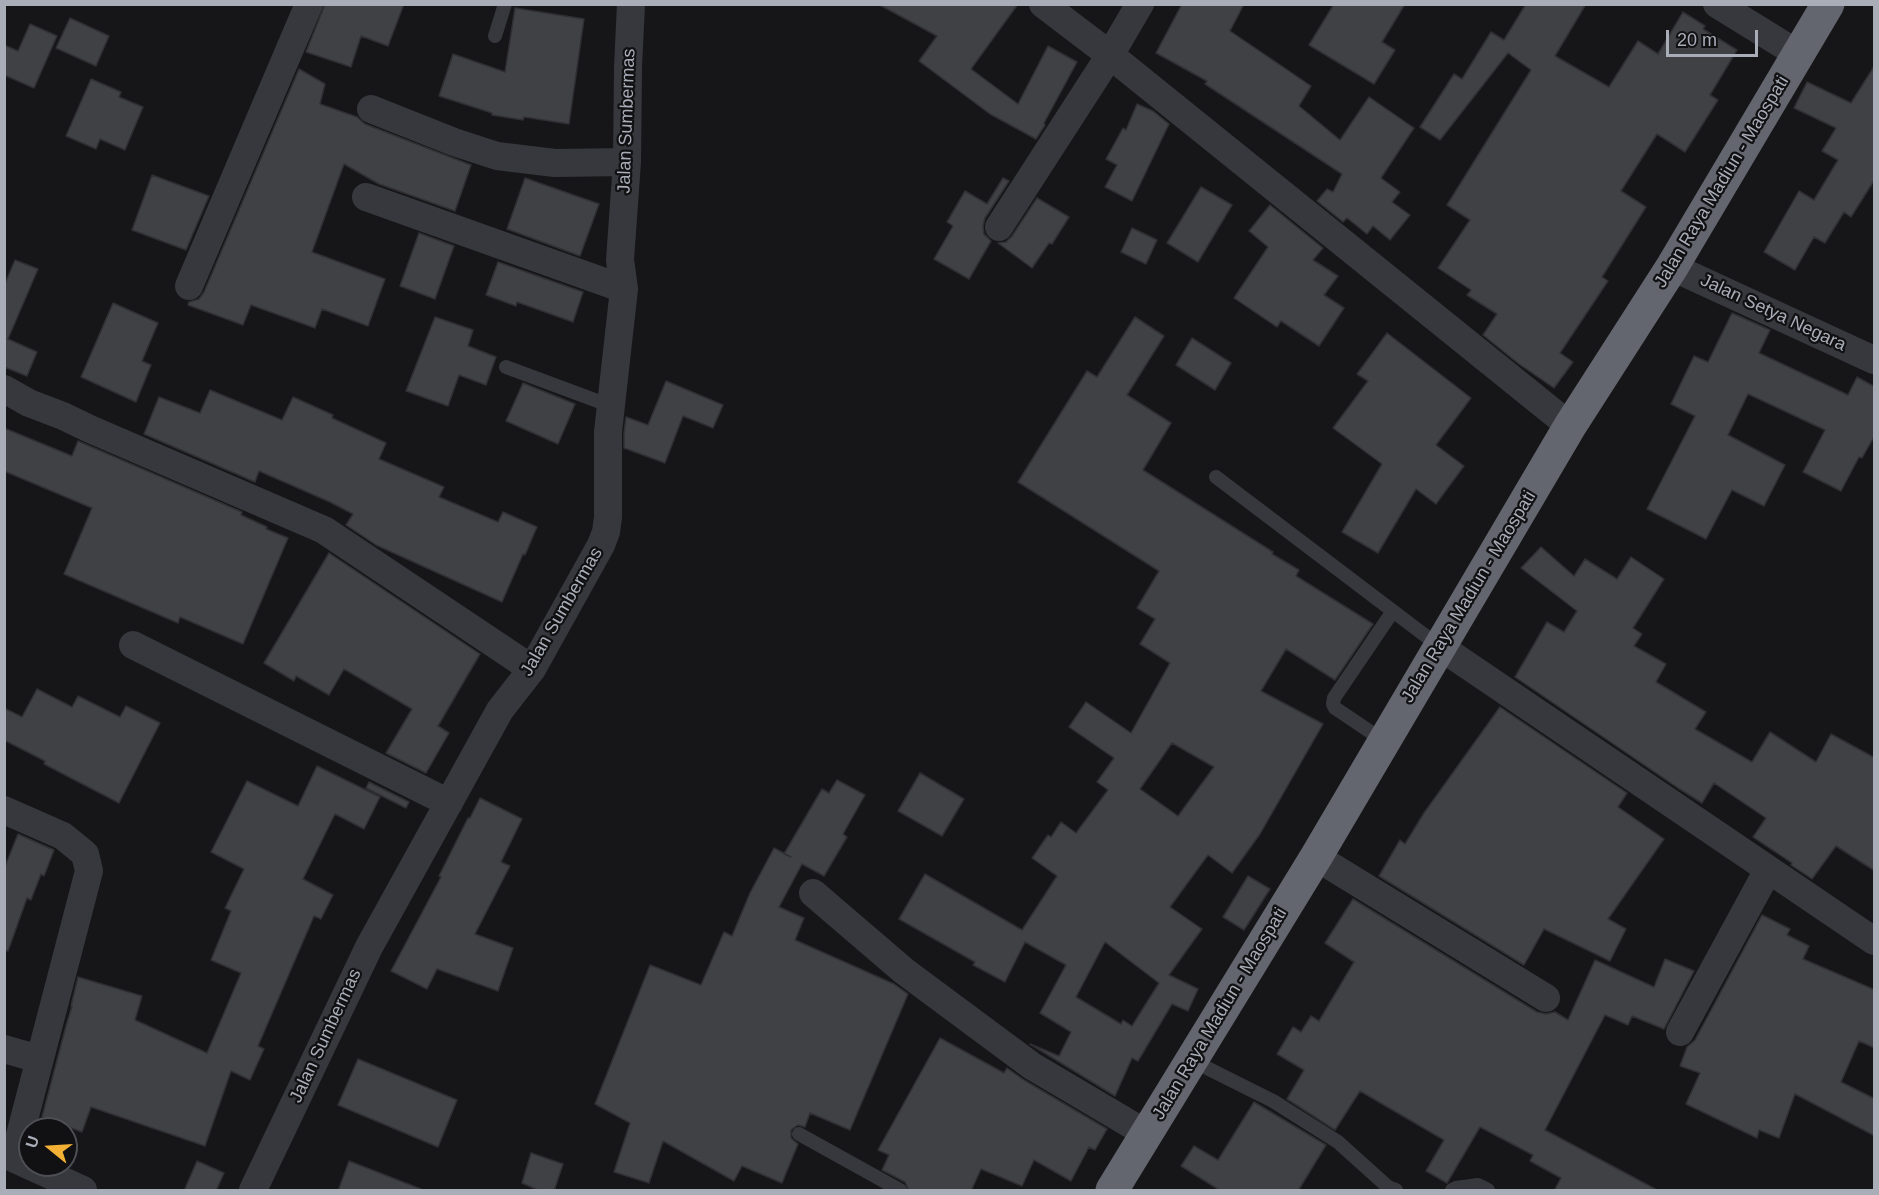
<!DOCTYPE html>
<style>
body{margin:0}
#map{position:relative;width:1879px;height:1195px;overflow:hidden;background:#161618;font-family:Arial,sans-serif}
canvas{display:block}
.frame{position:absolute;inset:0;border:6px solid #a8adb8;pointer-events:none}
.north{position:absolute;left:18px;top:1117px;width:60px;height:60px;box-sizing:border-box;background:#111113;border:2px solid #4d4f55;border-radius:50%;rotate:288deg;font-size:16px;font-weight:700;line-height:24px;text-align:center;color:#a8adb8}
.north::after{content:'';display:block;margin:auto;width:21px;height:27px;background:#f2b134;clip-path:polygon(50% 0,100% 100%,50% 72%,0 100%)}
.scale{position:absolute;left:1666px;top:30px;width:92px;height:27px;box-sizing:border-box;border:3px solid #a8adb8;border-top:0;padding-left:8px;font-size:18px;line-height:21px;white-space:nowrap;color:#a8adb8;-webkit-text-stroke:4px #111113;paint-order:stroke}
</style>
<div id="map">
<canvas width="1879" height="1195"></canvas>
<div class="frame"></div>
<div class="north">U</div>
<div class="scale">20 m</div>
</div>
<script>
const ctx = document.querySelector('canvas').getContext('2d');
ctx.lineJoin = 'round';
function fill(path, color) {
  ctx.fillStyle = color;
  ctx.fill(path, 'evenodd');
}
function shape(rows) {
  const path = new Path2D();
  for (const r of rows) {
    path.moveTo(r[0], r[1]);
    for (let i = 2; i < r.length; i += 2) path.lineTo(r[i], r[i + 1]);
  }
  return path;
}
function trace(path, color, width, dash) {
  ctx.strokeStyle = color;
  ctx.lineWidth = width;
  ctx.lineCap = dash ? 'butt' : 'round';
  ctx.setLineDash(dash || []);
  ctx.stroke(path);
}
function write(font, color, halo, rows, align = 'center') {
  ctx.font = font + ' Arial,sans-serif';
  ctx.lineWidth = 4.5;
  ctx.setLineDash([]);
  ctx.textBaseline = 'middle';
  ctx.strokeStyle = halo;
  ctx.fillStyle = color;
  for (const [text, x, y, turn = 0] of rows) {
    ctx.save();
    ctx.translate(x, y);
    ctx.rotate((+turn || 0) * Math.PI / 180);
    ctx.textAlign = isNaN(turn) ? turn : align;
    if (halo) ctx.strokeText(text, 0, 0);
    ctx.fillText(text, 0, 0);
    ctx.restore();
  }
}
const building = shape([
 [325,4,404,4,388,46,361,36,351,67,306,52,325,4],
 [878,4,1018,4,971,69,1018,104,1048,46,1077,62,1044,123,1045,125,1036,139,990,114,919,61,937,36,878,4],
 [1182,4,1244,4,1230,31,1311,86,1299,106,1340,140,1369,97,1414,128,1381,178,1400,192,1392,202,1410,215,1390,240,1373,226,1367,234,1347,218,1343,222,1317,201,1327,189,1333,192,1342,174,1205,84,1207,81,1156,53,1182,4],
 [1334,4,1405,4,1382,42,1395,50,1374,84,1309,45,1334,4],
 [1526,4,1586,4,1555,56,1609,87,1638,41,1658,54,1683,12,1705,26,1703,29,1737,50,1710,95,1718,100,1685,152,1657,134,1621,191,1646,207,1602,277,1608,281,1560,353,1573,362,1554,388,1519,364,1483,335,1497,314,1467,295,1471,290,1438,268,1470,220,1447,205,1531,70,1508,53,1440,140,1420,127,1454,74,1462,79,1491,32,1504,40,1526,4],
 [515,8,584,19,569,124,524,117,523,120,492,115,492,113,439,96,453,54,505,72,515,8],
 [70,18,109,36,96,66,56,48,70,18],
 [30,24,57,36,34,88,4,75,4,45,18,51,30,24],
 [1875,65,1875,179,1851,217,1844,212,1825,243,1814,237,1795,270,1764,252,1799,191,1814,200,1838,160,1822,151,1836,128,1794,108,1807,82,1851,103,1875,65],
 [299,69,325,84,320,104,357,117,365,124,471,165,455,211,379,184,344,164,312,252,385,279,368,326,322,309,315,328,251,305,243,325,188,305,189,302,199,299,204,292,299,69],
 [91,79,121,92,119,97,143,107,125,150,100,139,96,149,66,136,91,79],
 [1137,104,1153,111,1169,124,1132,201,1105,187,1117,165,1106,159,1123,128,1126,130,1137,104],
 [152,175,209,196,186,250,132,230,152,175],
 [525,178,599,204,580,256,507,229,525,178],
 [1003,178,1009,181,985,218,983,226,984,234,991,241,969,279,934,259,953,226,947,222,965,191,987,204,1003,178],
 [1201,187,1232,205,1198,262,1167,243,1201,187],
 [1037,198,1069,217,1052,244,1049,243,1032,268,998,243,1006,242,1012,236,1037,198],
 [1270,205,1323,248,1313,260,1338,276,1324,295,1344,308,1319,346,1281,321,1277,327,1234,298,1268,247,1249,231,1270,205],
 [1132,228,1157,240,1146,264,1121,252,1132,228],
 [419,233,454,246,435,299,400,286,419,233],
 [15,260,38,269,8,339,37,352,27,376,4,367,4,286,15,260],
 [498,262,583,292,573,322,517,302,516,306,486,295,498,262],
 [113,303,158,323,142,361,151,365,136,402,81,377,113,303],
 [1732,313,1770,330,1759,353,1848,395,1857,377,1875,387,1875,435,1862,458,1859,457,1841,491,1803,472,1825,430,1748,394,1728,435,1785,465,1764,506,1732,490,1706,539,1647,509,1695,416,1671,404,1694,356,1708,362,1732,313],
 [435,317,473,330,468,346,496,357,486,385,459,375,448,406,406,391,435,317],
 [1135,317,1164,336,1127,395,1171,423,1143,470,1273,552,1272,554,1299,570,1296,576,1373,624,1335,680,1286,649,1261,691,1323,724,1260,834,1232,873,1208,855,1170,907,1202,929,1169,975,1198,989,1188,1011,1172,1004,1138,1061,1132,1058,1115,1096,1030,1044,1059,1056,1071,1032,1040,1013,1066,965,1025,942,1005,982,973,965,975,962,899,919,925,874,1022,930,1057,876,1032,858,1048,835,1051,837,1061,822,1076,833,1108,790,1097,782,1114,758,1069,727,1086,702,1131,733,1170,663,1140,644,1155,619,1137,608,1159,571,1018,482,1087,371,1097,377,1135,317],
 [1172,743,1214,767,1178,816,1140,789,1172,743],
 [1105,942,1159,983,1132,1026,1123,1020,1121,1024,1076,997,1105,942],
 [1387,333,1471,398,1436,445,1464,466,1436,504,1416,489,1378,553,1342,532,1382,464,1333,428,1368,381,1357,374,1387,333],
 [1192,338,1231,363,1215,390,1176,365,1192,338],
 [666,381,723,405,713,428,683,416,665,463,624,448,624,433,626,417,648,425,666,381],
 [523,383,575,404,558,444,506,421,523,383],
 [210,390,282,420,293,397,333,415,332,418,386,443,379,459,444,487,439,497,498,522,503,512,537,527,525,555,523,554,502,602,376,545,346,525,353,514,330,502,259,471,255,482,144,434,159,397,200,413,210,390],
 [4,428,72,456,78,441,242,512,241,515,267,527,266,529,288,538,243,644,180,617,178,623,64,574,92,508,4,471,4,428],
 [1541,547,1574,576,1585,559,1617,579,1631,557,1664,579,1633,628,1642,634,1634,646,1666,664,1656,682,1706,712,1695,729,1752,762,1770,732,1816,762,1831,734,1875,758,1875,871,1836,846,1812,879,1791,865,1792,863,1753,837,1766,818,1714,783,1702,803,1678,788,1515,677,1547,622,1564,632,1577,611,1521,568,1541,547],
 [329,553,480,654,438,726,449,733,426,773,386,753,412,709,344,669,329,695,296,676,294,681,264,663,329,553],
 [37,689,72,707,78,696,120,717,126,706,160,723,119,803,44,764,45,761,4,740,4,708,22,717,37,689],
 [1500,707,1627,793,1618,807,1664,839,1608,919,1626,929,1610,961,1544,929,1524,965,1379,876,1400,840,1405,844,1424,813,1500,707],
 [317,766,380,797,364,829,335,814,303,879,333,895,321,919,314,916,258,1046,264,1049,250,1080,231,1071,205,1146,91,1107,82,1132,42,1117,66,1026,72,1006,71,1006,78,977,142,996,135,1020,207,1053,241,973,211,960,231,911,225,908,244,869,211,852,247,781,298,806,317,766],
 [920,773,964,799,942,836,898,811,920,773],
 [837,780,865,795,843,834,847,837,824,876,802,864,779,907,804,918,795,940,894,984,908,994,850,1130,810,1113,805,1127,798,1125,791,1130,791,1138,798,1144,782,1183,742,1166,734,1181,663,1141,649,1183,614,1172,630,1123,595,1104,650,965,701,985,724,932,732,936,750,893,774,848,791,857,784,854,822,789,829,793,837,780],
 [369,782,409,802,406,808,366,788,369,782],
 [480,798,522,819,501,862,510,866,475,934,513,948,498,991,437,969,427,989,391,971,441,877,439,876,468,818,470,818,480,798],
 [18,834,54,850,44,876,41,874,31,900,27,898,8,951,4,950,4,869,18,834],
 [1248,876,1270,889,1244,930,1223,917,1248,876],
 [1353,899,1537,1012,1546,1014,1555,1012,1568,1020,1595,960,1654,987,1665,959,1694,971,1664,1029,1632,1016,1628,1025,1605,1015,1545,1130,1659,1191,1554,1191,1561,1178,1530,1161,1533,1155,1480,1127,1447,1183,1426,1171,1444,1140,1360,1091,1335,1130,1287,1099,1304,1070,1277,1054,1293,1027,1301,1032,1311,1016,1319,1021,1354,962,1325,943,1353,899],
 [1762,915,1790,929,1787,935,1809,946,1803,959,1875,990,1875,1048,1859,1041,1841,1082,1875,1099,1875,1136,1795,1094,1779,1138,1759,1130,1757,1138,1686,1104,1700,1073,1680,1066,1687,1047,1695,1040,1762,915],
 [940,1038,1004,1073,1007,1068,1024,1080,1107,1129,1095,1150,1089,1147,1071,1181,1034,1160,1022,1186,981,1169,971,1191,909,1191,905,1182,882,1170,889,1155,878,1150,940,1038],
 [358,1059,457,1100,438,1147,338,1105,358,1059],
 [1254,1102,1326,1145,1298,1191,1221,1191,1181,1166,1194,1146,1218,1160,1254,1102],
 [531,1153,563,1164,554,1191,540,1191,522,1183,531,1153],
 [197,1161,224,1173,216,1191,184,1191,197,1161],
 [349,1161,421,1189,420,1191,338,1191,349,1161]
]);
fill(building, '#404145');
trace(building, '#303034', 1.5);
trace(shape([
 [495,36,505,4],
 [506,367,611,406],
 [1216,477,1439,646],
 [1384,741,1335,708,1333,704,1334,698,1393,611],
 [1191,1060,1273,1101,1338,1142,1388,1187,1396,1190],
 [799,1134,900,1190],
 [1452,1190,1456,1188,1478,1185,1488,1190]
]), '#37383d', 14);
trace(shape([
 [1043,4,1110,55,1570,426],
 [1717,4,1798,54],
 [371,109,454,142,497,156,555,163,627,162],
 [366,197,624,289],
 [999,227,1110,55,1140,4],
 [1672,267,1874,360],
 [189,286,309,4],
 [4,389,29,403,63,416,90,429,324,530,532,669],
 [133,645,449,803],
 [1439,646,1874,941],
 [4,810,63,836,85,854,89,871,14,1158],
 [1316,857,1546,998],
 [813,893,904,971,1032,1066,1147,1134],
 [1680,1032,1768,870],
 [4,1049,39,1059],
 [4,1154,83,1190],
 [253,1190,369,947,500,710,532,669,601,545,606,532,608,517,608,432,624,289,620,260,627,162,628,67,631,4]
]), '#37383d', 28);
trace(shape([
 [1112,1190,1316,857,1570,426,1672,267,1828,4]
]), '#63666e', 33);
write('18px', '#a8adb8', '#111113', [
 ["Jalan Sumbermas",627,121,-88],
 ["Jalan Raya Madiun - Maospati",1722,182,-59],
 ["Jalan Setya Negara",1773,313,25],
 ["Jalan Raya Madiun - Maospati",1469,597,-59],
 ["Jalan Sumbermas",562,612,-60],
 ["Jalan Raya Madiun - Maospati",1220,1014,-59],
 ["Jalan Sumbermas",326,1036,-65]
]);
</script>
